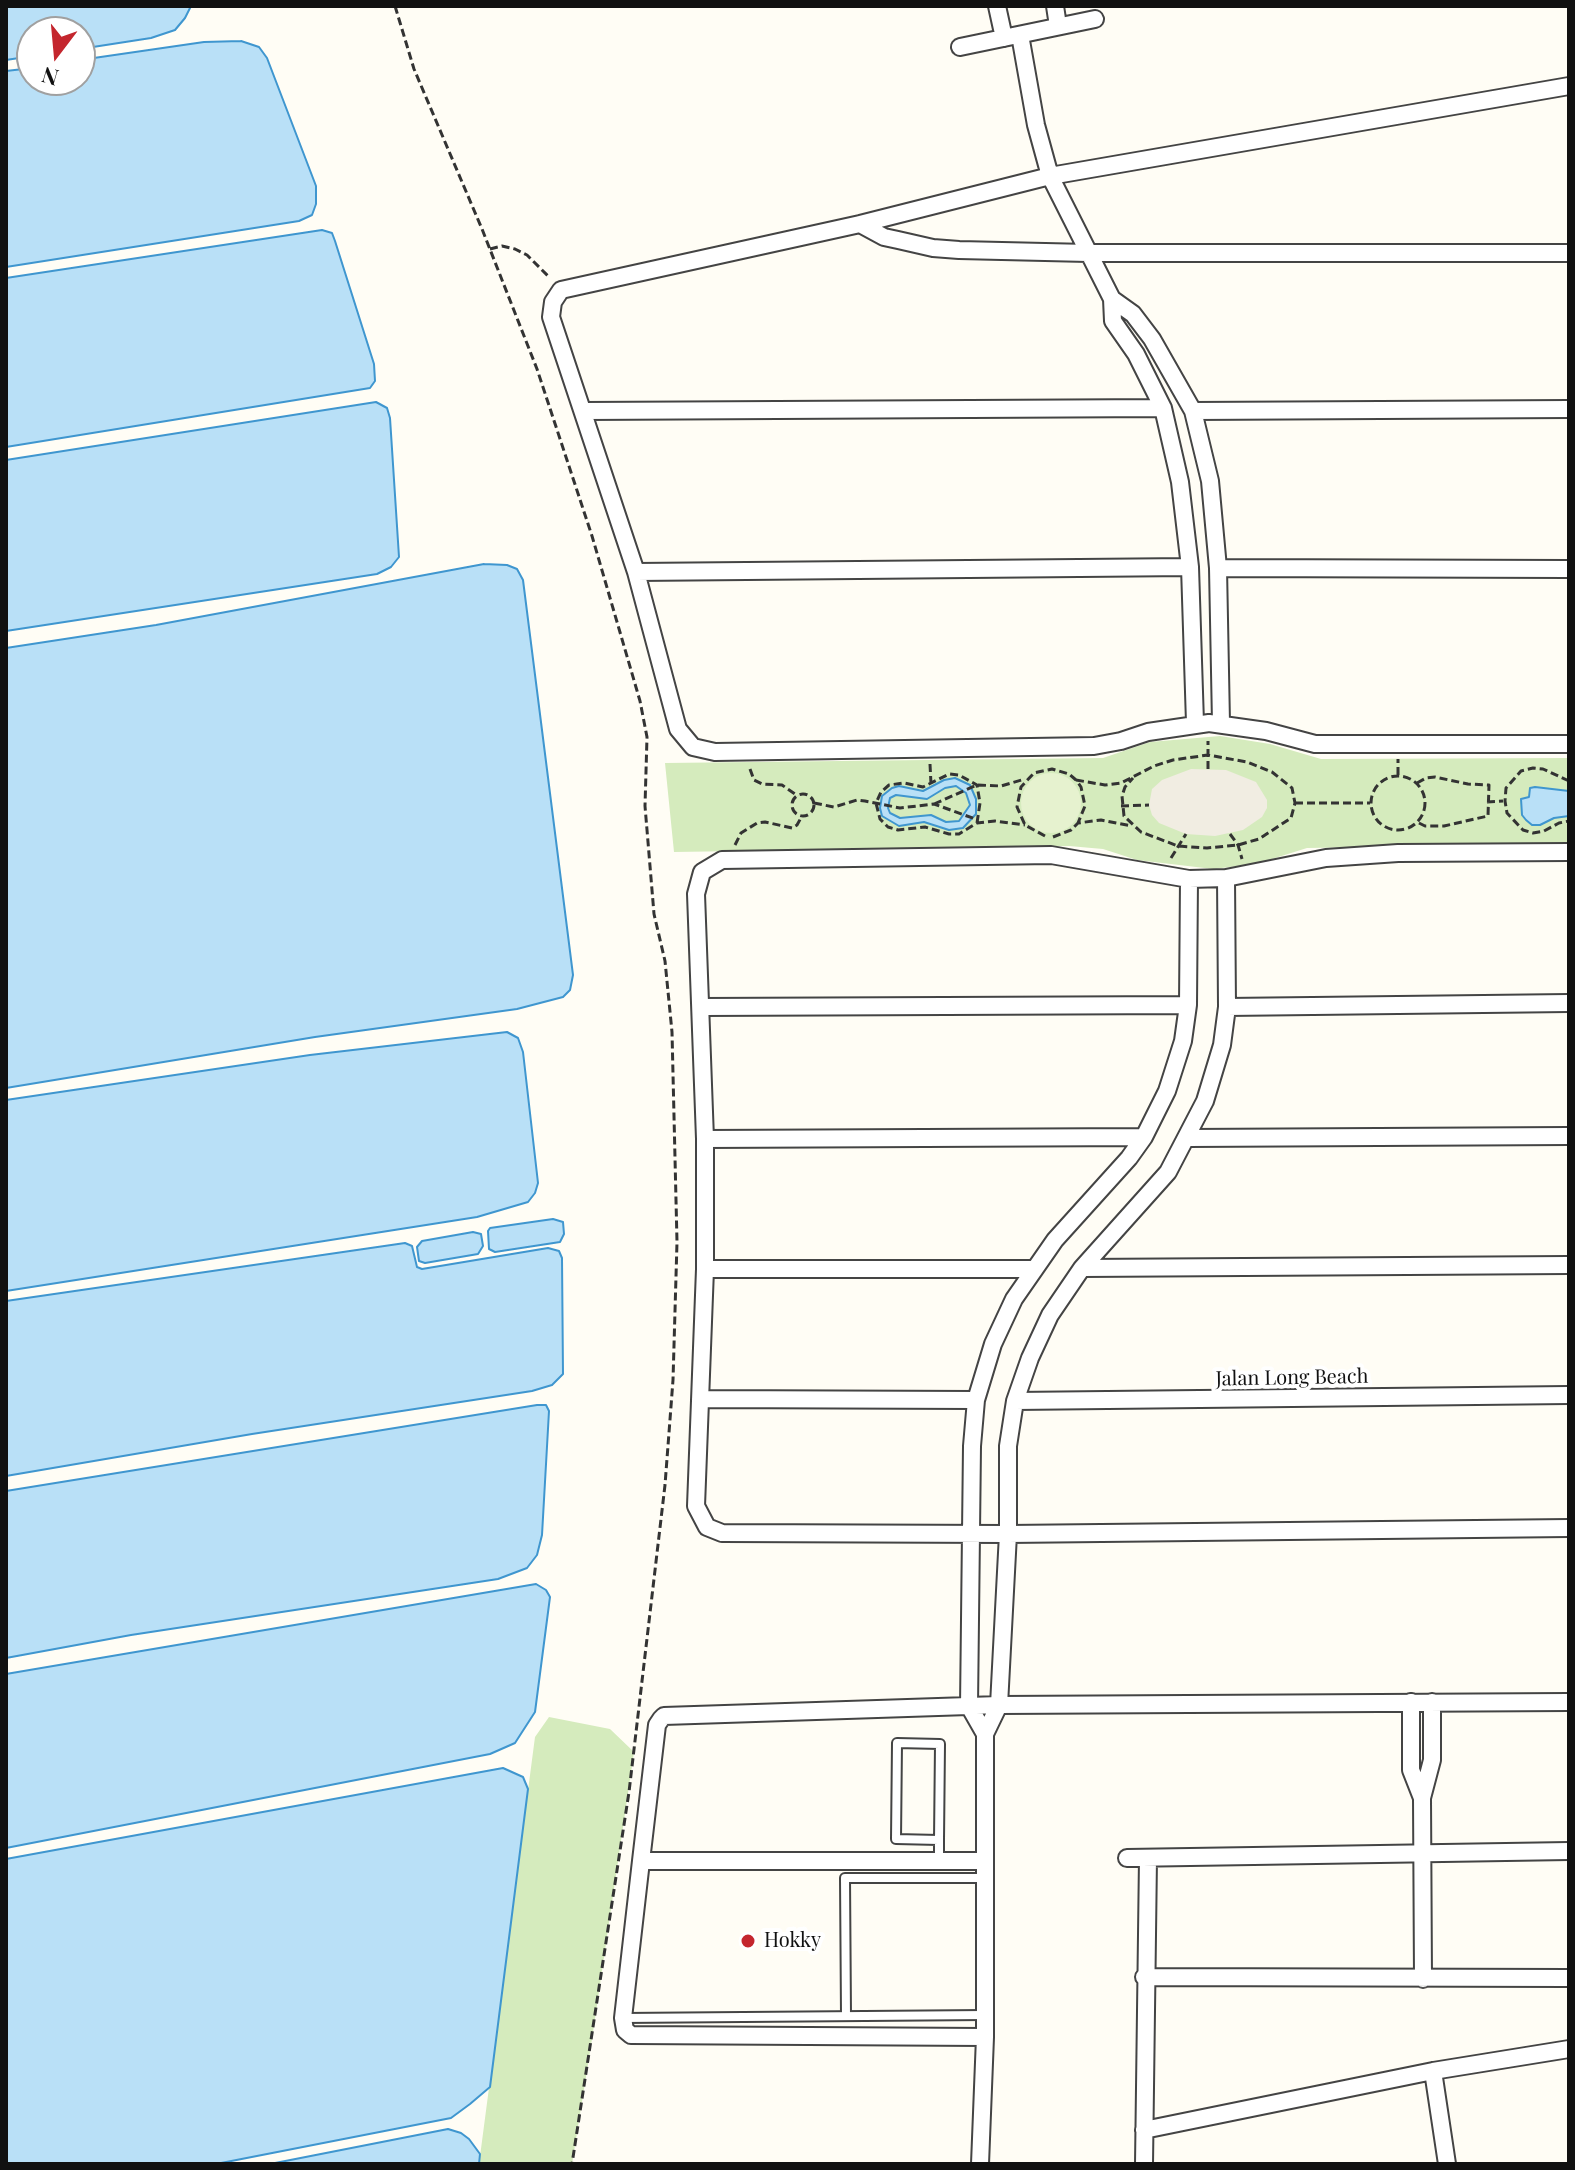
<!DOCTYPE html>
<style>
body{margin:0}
#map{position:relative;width:1575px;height:2170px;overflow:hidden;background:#fffdf5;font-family:"Playfair Display",serif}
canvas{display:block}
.frame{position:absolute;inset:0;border:8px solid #111;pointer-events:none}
.north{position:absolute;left:16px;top:16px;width:80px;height:80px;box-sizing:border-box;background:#fff;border:2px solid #a0a0a0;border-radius:50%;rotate:196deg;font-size:22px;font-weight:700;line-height:32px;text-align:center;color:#111}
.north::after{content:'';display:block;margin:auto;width:28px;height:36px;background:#c4262e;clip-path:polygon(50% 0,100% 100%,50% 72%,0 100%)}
</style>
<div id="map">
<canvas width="1575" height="2170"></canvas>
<div class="frame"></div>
<div class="north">N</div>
</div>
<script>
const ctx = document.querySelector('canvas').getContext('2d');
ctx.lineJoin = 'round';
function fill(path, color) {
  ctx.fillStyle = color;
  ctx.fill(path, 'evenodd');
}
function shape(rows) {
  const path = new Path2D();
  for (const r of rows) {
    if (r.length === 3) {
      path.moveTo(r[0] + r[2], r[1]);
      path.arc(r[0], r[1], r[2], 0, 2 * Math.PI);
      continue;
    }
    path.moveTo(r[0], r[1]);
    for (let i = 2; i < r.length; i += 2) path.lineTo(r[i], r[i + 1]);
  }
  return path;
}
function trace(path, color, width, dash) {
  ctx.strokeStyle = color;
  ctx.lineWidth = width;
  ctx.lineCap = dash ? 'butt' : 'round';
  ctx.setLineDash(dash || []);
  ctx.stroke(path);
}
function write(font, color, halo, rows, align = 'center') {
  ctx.font = font + ' "Playfair Display",serif';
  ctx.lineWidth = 8;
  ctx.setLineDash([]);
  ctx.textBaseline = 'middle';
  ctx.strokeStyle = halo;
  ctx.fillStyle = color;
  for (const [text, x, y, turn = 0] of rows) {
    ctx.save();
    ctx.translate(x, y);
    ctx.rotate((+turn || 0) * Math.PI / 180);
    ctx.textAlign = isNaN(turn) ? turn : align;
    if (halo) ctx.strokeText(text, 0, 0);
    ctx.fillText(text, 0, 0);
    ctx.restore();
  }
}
fill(shape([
 [1220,736,1270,744,1321,759,1569,758,1569,844,1307,848,1256,864,1213,869,1137,860,1103,849,1069,846,674,852,665,763,1103,758,1150,742],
 [549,1717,610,1729,634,1752,592,2039,572,2164,479,2164,535,1737]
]), '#d5ebbd');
fill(shape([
 [1051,803,30]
]), '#e6f2cf');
fill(shape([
 [1191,769,1226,770,1256,782,1267,800,1267,808,1262,817,1243,830,1215,836,1186,834,1159,823,1152,815,1149,805,1152,789,1162,780]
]), '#f1ede2');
const water = shape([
 [6,6,191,6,185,18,175,30,151,38,80,49,80,32,32,32,32,56,6,60,6,6],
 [241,41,259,47,267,58,316,186,316,204,312,215,299,221,6,267,6,71,32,68,32,80,80,80,80,60,204,42,241,41],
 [322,230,332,233,335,241,374,364,375,381,370,388,6,447,6,278,322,230],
 [376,402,387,408,390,418,399,557,391,567,377,574,6,631,6,460,376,402],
 [484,564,507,565,517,569,523,580,573,975,570,990,563,997,517,1009,315,1037,6,1088,6,648,156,625,484,564],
 [955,778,970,785,976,799,976,814,963,828,949,830,924,822,899,826,882,816,880,808,882,796,892,788,899,786,923,791,944,780,955,778],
 [956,786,966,793,970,805,959,821,946,822,931,815,900,818,890,813,888,808,890,798,896,795,927,799,945,788,956,786],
 [1535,787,1569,791,1569,816,1554,818,1540,825,1532,825,1526,820,1522,815,1521,799,1529,797,1530,788,1535,787],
 [507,1032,518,1038,523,1052,538,1183,535,1193,528,1202,477,1217,6,1291,6,1100,310,1055,507,1032],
 [553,1219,563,1222,564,1234,560,1242,495,1252,489,1249,488,1231,490,1228,553,1219],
 [473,1232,481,1234,483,1246,478,1254,425,1263,419,1261,417,1247,422,1241,473,1232],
 [405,1243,412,1246,417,1267,422,1269,548,1248,559,1251,562,1258,563,1374,552,1385,532,1391,252,1434,6,1476,6,1301,405,1243],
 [537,1405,546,1405,549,1411,542,1535,537,1555,527,1568,498,1579,131,1635,6,1658,6,1491,537,1405],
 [536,1584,546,1590,550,1597,535,1712,515,1743,490,1754,6,1848,6,1674,536,1584],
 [503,1768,523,1777,528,1789,490,2087,470,2104,451,2118,216,2164,6,2164,6,1859,503,1768],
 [448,2129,461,2133,469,2139,480,2154,479,2164,270,2164,448,2129]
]);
fill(water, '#b9e0f7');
trace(water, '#3f96cf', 2);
const service = shape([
 [939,1860,939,1840,940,1744,897,1743,896,1839,939,1840],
 [846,2016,845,1878,986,1878],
 [623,2018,985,2015]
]);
const minor = shape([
 [997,6,1004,38],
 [1055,6,1058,26],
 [1020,35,1036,125,1050,176,1112,299,1113,321,1136,354,1163,408,1180,482,1190,567,1195,723],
 [960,47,1095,19],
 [1569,86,1050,176,860,224,561,290,553,302,551,317,636,572,678,729,693,747,715,752,1094,746,1121,741,1148,732,1209,723,1266,731,1315,744,1569,744],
 [860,224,884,237,898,240,933,248,959,250,1088,253,1569,253],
 [1112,299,1133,314,1152,339,1193,411,1210,481,1218,568,1221,723],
 [585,411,1163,408],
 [1193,411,1569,409],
 [1218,568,1569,569],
 [636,572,1190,567],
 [1569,852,1398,853,1326,858,1226,878,1189,879,1051,855,722,860,702,872,696,894,705,1139,705,1269,696,1506,707,1527,722,1533,1008,1534,1569,1528],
 [702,1007,1188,1005],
 [1227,1007,1569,1003],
 [1188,1138,1569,1136],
 [705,1139,1144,1137],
 [1082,1268,1569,1265],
 [705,1269,1035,1269],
 [700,1399,976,1400],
 [1015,1401,1569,1395],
 [1411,1702,1411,1770,1422,1798,1432,1760,1432,1702],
 [985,1734,969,1706,972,1446,976,1400,993,1344,1014,1299,1055,1240,1129,1158,1144,1137,1167,1091,1183,1041,1188,1005,1189,879],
 [1422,1798,1423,1979],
 [1127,1858,1569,1851],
 [641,1861,985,1861],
 [1144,1977,1569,1978],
 [985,2037,631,2035,625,2030,623,2018,641,1861,657,1725,661,1719,664,1716,999,1705,1569,1702],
 [1433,2071,1447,2164],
 [1144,2130,1433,2071,1569,2049],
 [980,2164,985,2037,985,1734,999,1705,1008,1534,1008,1446,1015,1401,1030,1358,1050,1315,1082,1268,1168,1172,1205,1101,1222,1045,1227,1007,1226,878],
 [1144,2164,1148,1858]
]);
trace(service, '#444', 12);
trace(minor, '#444', 20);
trace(shape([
 [395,6,414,69,482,229,537,369,592,536,640,701,647,737,645,806,654,914,665,961,672,1032,677,1242,673,1380,665,1485,629,1792,572,2164],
 [490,249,502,246,515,249,527,255,550,278],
 [930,764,931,784],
 [750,769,754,780,762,784,782,785,798,796],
 [1208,769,1208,741],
 [1398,775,1398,759],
 [1398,803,27],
 [1076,780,1105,785,1121,783,1154,766,1173,760,1208,755,1247,762,1272,772,1292,788,1295,803,1291,818,1259,839,1238,845,1207,848,1178,846,1141,832,1124,816,1122,796,1125,787,1133,778],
 [1569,781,1543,769,1533,768,1521,771,1506,788,1505,801,1507,813,1523,830,1533,833,1544,831,1559,823,1569,821],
 [1417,783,1426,778,1435,777,1468,784,1489,785,1488,816,1444,826,1425,826,1417,822],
 [803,805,11],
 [1487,802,1503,801],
 [814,803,834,807,857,800,865,801,900,808,934,804,978,820],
 [1295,803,1370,803],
 [934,804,977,785,1001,786,1025,779],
 [1121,806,1149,805],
 [977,823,980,803,977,785,959,775,949,774,923,787,904,783,889,785,881,792,876,803,880,819,888,827,898,830,925,827,949,834,959,834,977,823,995,821,1025,825],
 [1230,834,1238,845,1242,859],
 [1045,836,1025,825,1017,807,1021,787,1034,773,1052,769,1069,774,1076,780,1081,787,1085,806,1078,823],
 [1053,837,1071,830,1078,823,1101,820,1132,826],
 [735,845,741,833,757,823,765,822,792,828,797,825,802,816],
 [1171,858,1186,834]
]), '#333', 3, [8, 4]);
trace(service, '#fff', 8);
trace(minor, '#fff', 16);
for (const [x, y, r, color] of [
 [748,1941,8,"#c4262e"]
]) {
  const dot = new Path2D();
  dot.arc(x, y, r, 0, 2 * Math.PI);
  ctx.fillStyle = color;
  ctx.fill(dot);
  trace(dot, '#fff', 3);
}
write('20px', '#111', '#fff', [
 ["Jalan Long Beach",1292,1378,-1]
]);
write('20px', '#111', '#fff', [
 ["Hokky",764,1941]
], 'left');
</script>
